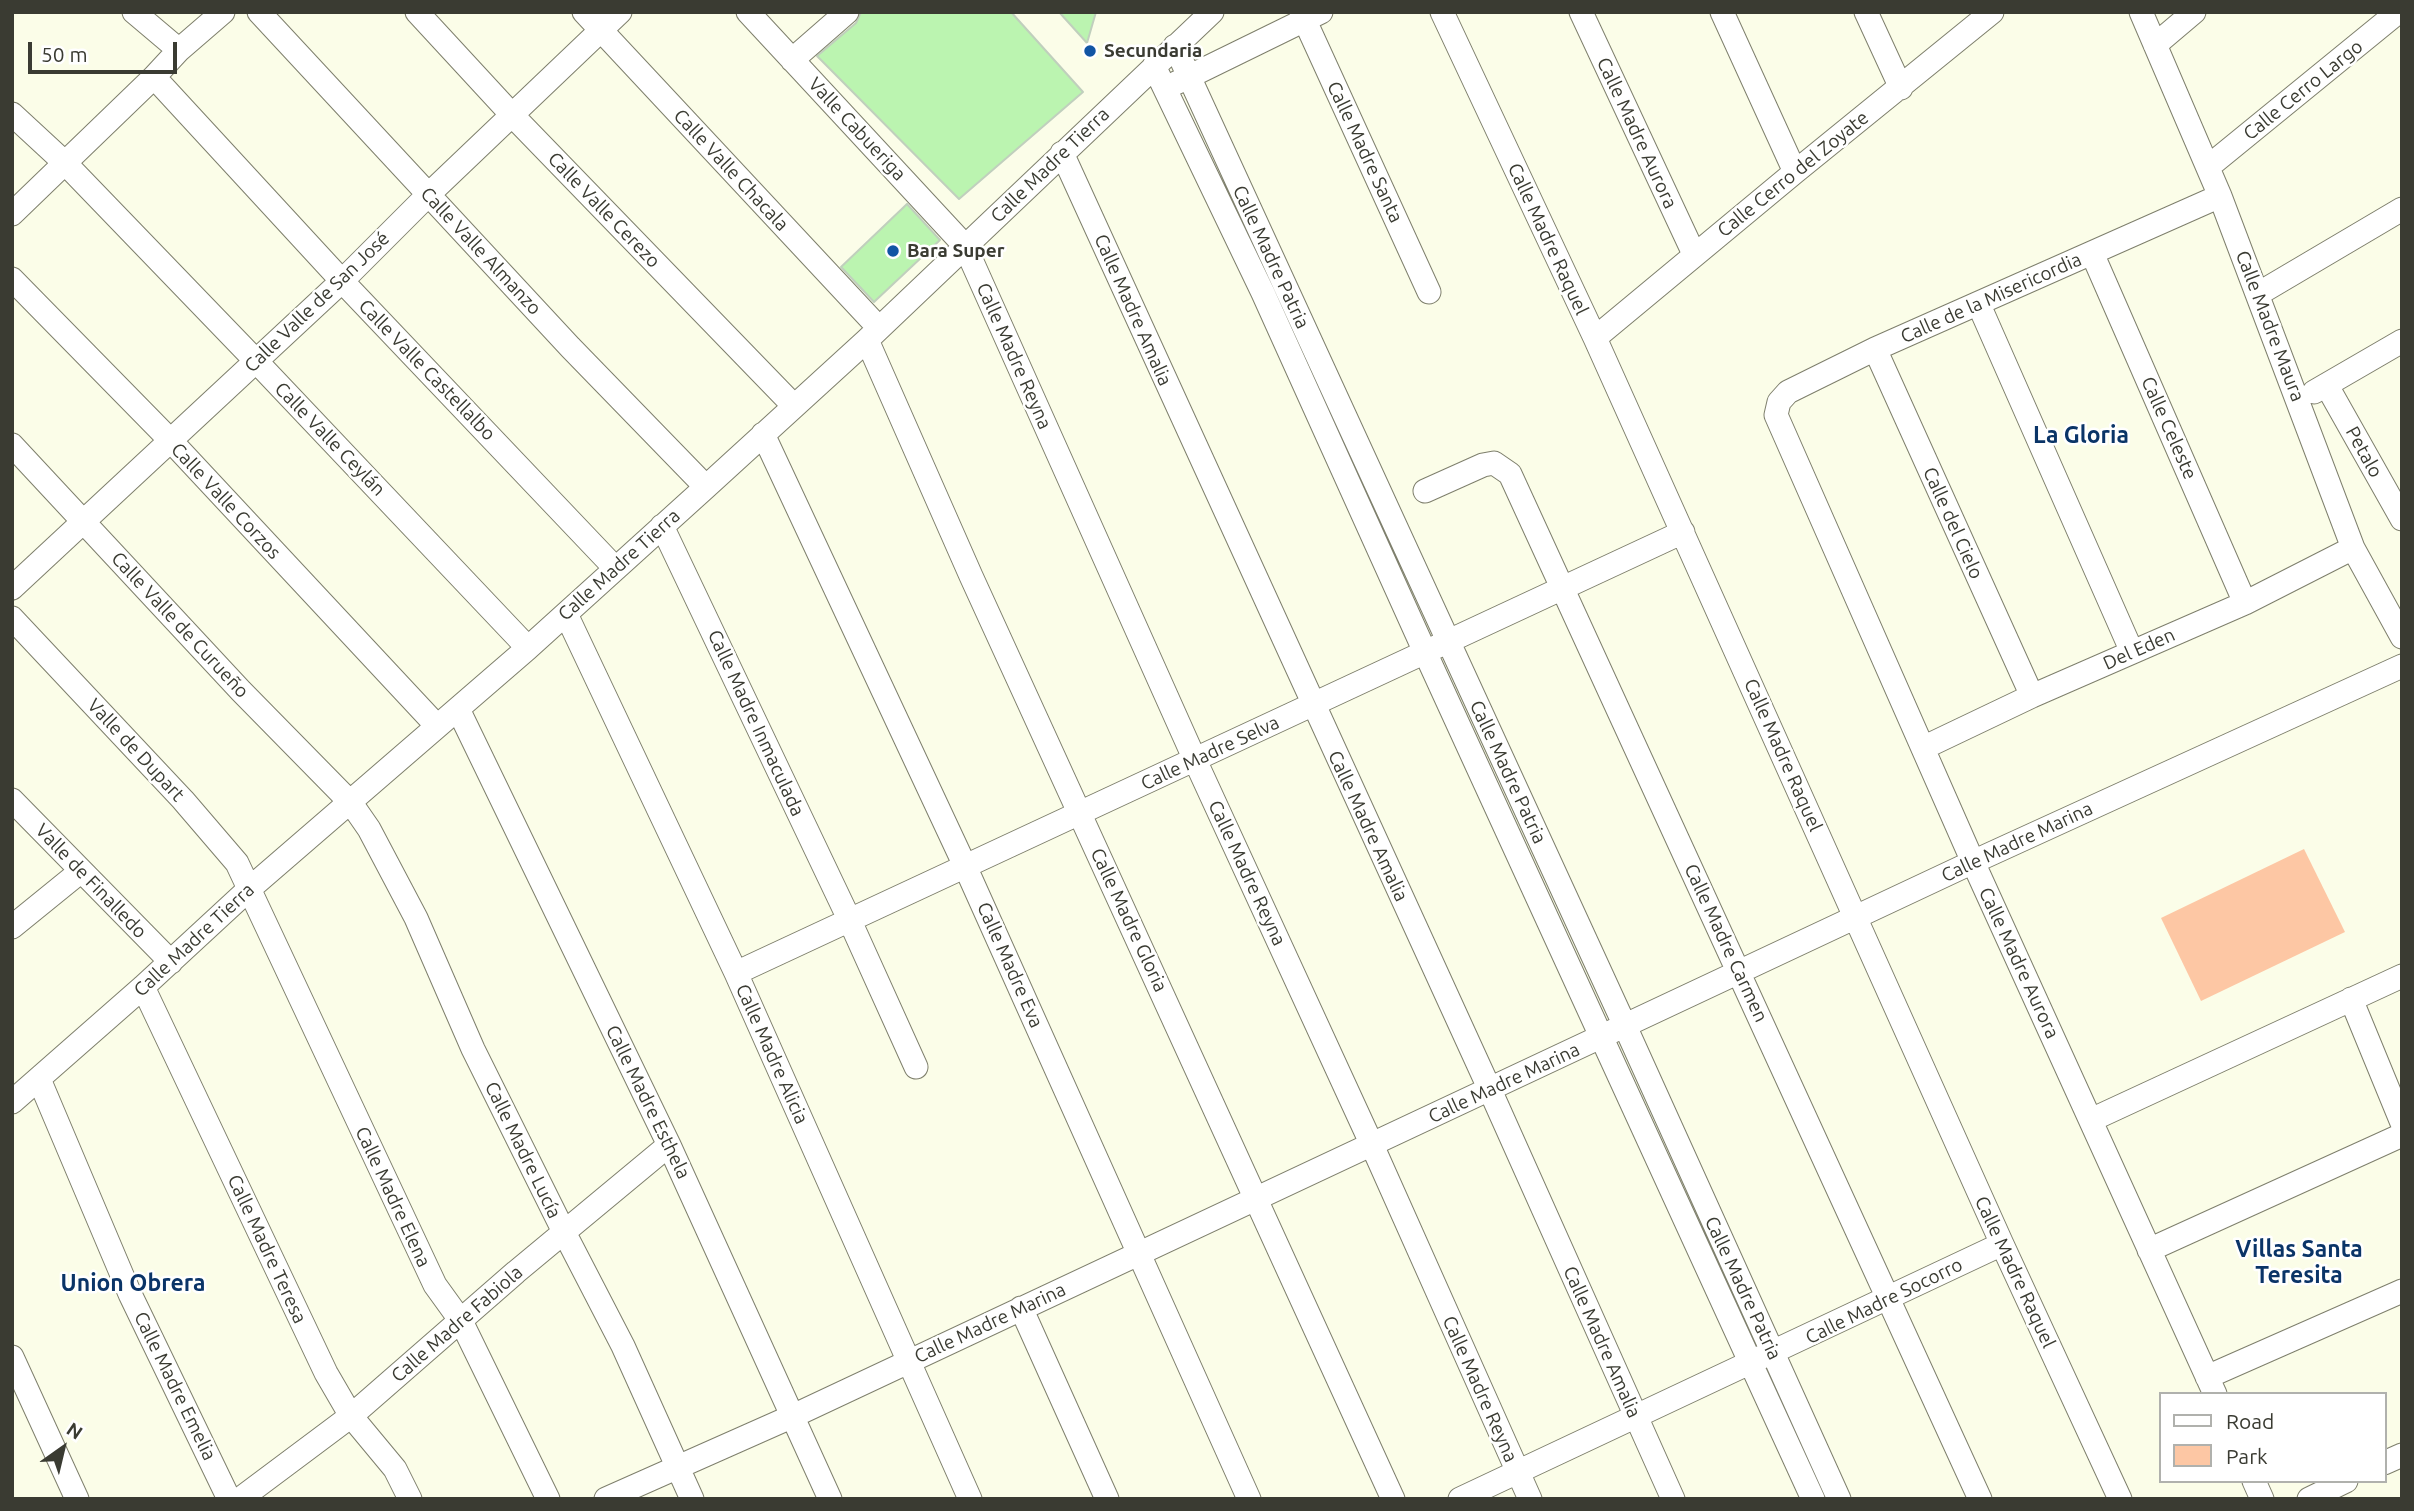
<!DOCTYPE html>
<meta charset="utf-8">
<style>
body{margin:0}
#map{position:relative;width:2414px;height:1511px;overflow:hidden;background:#fbfde8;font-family:Ubuntu,sans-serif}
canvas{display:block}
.frame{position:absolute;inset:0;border:14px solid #3a3b32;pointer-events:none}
.legend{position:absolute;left:2159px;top:1392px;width:228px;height:91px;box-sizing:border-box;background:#fff;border:2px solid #b0b1ad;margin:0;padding:9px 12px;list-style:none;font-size:21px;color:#3a3b32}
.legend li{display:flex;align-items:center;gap:14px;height:35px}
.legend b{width:35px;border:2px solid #b0b1ad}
.north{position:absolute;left:28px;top:1413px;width:70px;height:70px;-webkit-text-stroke:5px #fff;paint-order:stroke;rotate:34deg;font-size:19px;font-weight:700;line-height:28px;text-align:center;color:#3a3b32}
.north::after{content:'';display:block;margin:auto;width:24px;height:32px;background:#3a3b32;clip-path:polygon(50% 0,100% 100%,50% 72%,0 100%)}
.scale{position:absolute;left:28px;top:42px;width:149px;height:32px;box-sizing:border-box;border:4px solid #3a3b32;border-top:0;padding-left:9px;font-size:21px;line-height:24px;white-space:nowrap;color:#3a3b32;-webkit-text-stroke:5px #fff;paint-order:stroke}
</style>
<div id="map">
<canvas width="2414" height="1511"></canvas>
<div class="frame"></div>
<ul class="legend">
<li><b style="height:9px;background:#fff"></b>Road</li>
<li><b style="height:19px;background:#fdc7a4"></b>Park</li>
</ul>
<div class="north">N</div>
<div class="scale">50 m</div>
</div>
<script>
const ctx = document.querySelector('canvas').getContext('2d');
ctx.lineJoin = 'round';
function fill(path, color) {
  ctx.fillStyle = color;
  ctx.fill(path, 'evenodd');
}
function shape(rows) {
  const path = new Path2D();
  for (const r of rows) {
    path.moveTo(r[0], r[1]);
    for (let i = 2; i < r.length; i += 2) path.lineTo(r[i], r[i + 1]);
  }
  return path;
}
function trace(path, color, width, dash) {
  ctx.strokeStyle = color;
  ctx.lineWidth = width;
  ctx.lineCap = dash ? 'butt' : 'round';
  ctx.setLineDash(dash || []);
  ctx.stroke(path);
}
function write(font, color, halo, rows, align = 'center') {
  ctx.font = font + ' Ubuntu,sans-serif';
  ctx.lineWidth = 5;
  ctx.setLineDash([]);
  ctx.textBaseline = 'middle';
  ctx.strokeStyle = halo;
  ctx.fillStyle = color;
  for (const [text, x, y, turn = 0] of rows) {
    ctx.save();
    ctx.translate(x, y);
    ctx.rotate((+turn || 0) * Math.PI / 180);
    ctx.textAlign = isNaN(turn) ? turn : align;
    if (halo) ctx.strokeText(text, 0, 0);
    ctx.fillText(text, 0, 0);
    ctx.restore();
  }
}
fill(shape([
 [2304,849,2345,932,2201,1001,2161,918]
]), '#fdc7a4');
const building = shape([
 [861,12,1011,12,1083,92,959,199,817,56,856,23,861,12],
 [1059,12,1096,12,1087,43,1059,12],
 [907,204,940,240,874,302,841,267,907,204]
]);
fill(building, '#bbf4b0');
trace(building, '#c0cfbd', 2);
const minor = shape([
 [134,12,179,50],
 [259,12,570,347,706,487],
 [417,12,513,116,794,406],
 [584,12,879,328],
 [748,12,965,246,1195,760,1372,1145,1530,1499],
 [1301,12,1429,292],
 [1442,12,1595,338,2002,1244,2120,1499],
 [1581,12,1694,254],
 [1722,12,1795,172],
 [1866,12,1901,88],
 [2141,12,2220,196,2353,548,2402,637],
 [2155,45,2194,12],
 [1175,46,1625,1026,1839,1499],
 [792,60,847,12],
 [1154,66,1263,293,1425,652,1813,1499],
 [154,77,342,281,615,568],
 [1176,83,1321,12],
 [12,114,65,163,256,361,528,648],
 [1062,153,1490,1090,1673,1499],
 [2208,167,2398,12],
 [12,214,154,77,179,50,223,12],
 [2092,253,2245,603],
 [12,279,171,441,437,726],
 [2258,294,2402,209],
 [1979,305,2132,652],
 [1595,338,1795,172,1992,12],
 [867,340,971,576,1393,1499],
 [1875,349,2032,696],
 [2327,386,2402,519],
 [2314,392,2402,341],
 [763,434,965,866,1249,1499],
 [12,445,241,691,351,803,369,829,416,918,473,1049,564,1232,623,1346,692,1499],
 [1425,491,1483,465,1494,463,1510,474,1980,1499],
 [662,526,850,921,916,1067],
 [12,588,342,281,428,195,620,12],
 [566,614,736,973,970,1499],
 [12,618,183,800,237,863,435,1285,461,1321,548,1499],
 [458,709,669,1145,830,1499],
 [1923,748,2032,696,2245,603,2353,548],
 [12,800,171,962],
 [12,927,81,871],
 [736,973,1683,532],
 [143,987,326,1373,351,1416,395,1469,410,1499],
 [2351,999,2402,1123],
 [39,1079,130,1294,229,1499],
 [12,1102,143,987,248,890,528,648,706,487,867,340,1212,12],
 [2091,1120,2402,976],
 [2149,1250,2402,1135],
 [1021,1308,1107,1499],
 [12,1357,77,1499],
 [2207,1377,2402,1291],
 [2215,1394,1973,862,1776,415,1779,402,1788,392,1875,349,2220,196],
 [2384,1463,2402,1455],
 [2254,1481,2262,1499],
 [240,1499,351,1416,516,1272,669,1145],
 [606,1499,793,1416,1973,862,2402,666],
 [1460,1499,2002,1244],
 [2309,1499,2346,1481]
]);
trace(minor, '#7e7f6c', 25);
trace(minor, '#fff', 23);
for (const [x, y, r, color] of [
 [1090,51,7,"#1155a4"],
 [893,251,7,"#1155a4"]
]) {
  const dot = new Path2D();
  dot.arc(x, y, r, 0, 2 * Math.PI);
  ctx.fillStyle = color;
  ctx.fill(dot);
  trace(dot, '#fff', 2.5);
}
write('bold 19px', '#3a3b32', '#fff', [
 ["Secundaria",1104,51],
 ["Bara Super",907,251]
], 'left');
write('19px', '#3a3b32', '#fff', [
 ["Calle Cerro Largo",2303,90,-39],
 ["Valle Cabueriga",857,129,47],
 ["Calle Madre Aurora",1637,133,65],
 ["Calle Madre Santa",1365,152,65],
 ["Calle Madre Tierra",1050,165,-44],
 ["Calle Valle Chacala",731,170,47],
 ["Calle Cerro del Zoyate",1793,174,-39],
 ["Calle Valle Cerezo",604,210,46],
 ["Calle Madre Raquel",1548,239,65],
 ["Calle Valle Almanzo",481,251,47],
 ["Calle Madre Patria",1271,257,65],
 ["Calle de la Misericordia",1991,298,-24],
 ["Calle Valle de San José",317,302,-44],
 ["Calle Madre Amalia",1133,310,66],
 ["Calle Madre Maura",2270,326,69],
 ["Calle Madre Reyna",1014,356,66],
 ["Calle Valle Castellalbo",427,370,46],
 ["Calle Celeste",2169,428,66],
 ["Calle Valle Ceylán",330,439,46],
 ["Petalo",2364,452,61],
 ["Calle Valle Corzos",226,501,47],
 ["Calle del Cielo",1953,523,66],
 ["Calle Madre Tierra",619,565,-42],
 ["Calle Valle de Curueño",180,625,47],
 ["Del Eden",2139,649,-24],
 ["Calle Madre Inmaculada",756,723,65],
 ["Valle de Dupart",136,750,47],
 ["Calle Madre Selva",1210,753,-25],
 ["Calle Madre Raquel",1783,755,66],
 ["Calle Madre Patria",1508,772,65],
 ["Calle Madre Amalia",1368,826,65],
 ["Calle Madre Marina",2017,842,-25],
 ["Calle Madre Reyna",1247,873,65],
 ["Valle de Finalledo",91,881,46],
 ["Calle Madre Gloria",1129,920,65],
 ["Calle Madre Tierra",194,940,-43],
 ["Calle Madre Carmen",1726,943,65],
 ["Calle Madre Aurora",2019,963,65],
 ["Calle Madre Eva",1010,965,66],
 ["Calle Madre Alicia",772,1054,66],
 ["Calle Madre Marina",1504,1083,-25],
 ["Calle Madre Esthela",648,1102,64],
 ["Calle Madre Lucía",523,1150,64],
 ["Calle Madre Elena",393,1197,65],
 ["Calle Madre Teresa",267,1249,65],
 ["Calle Madre Raquel",2015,1272,65],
 ["Calle Madre Patria",1743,1288,65],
 ["Calle Madre Socorro",1884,1301,-26],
 ["Calle Madre Marina",990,1323,-25],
 ["Calle Madre Fabiola",457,1324,-41],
 ["Calle Madre Amalia",1602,1342,66],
 ["Calle Madre Emelia",175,1386,64],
 ["Calle Madre Reyna",1480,1389,66]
]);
write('bold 23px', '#0a3467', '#fff', [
 ["La Gloria",2081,435],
 ["Villas Santa",2299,1249],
 ["Teresita",2299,1275],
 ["Union Obrera",133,1283]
]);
</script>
